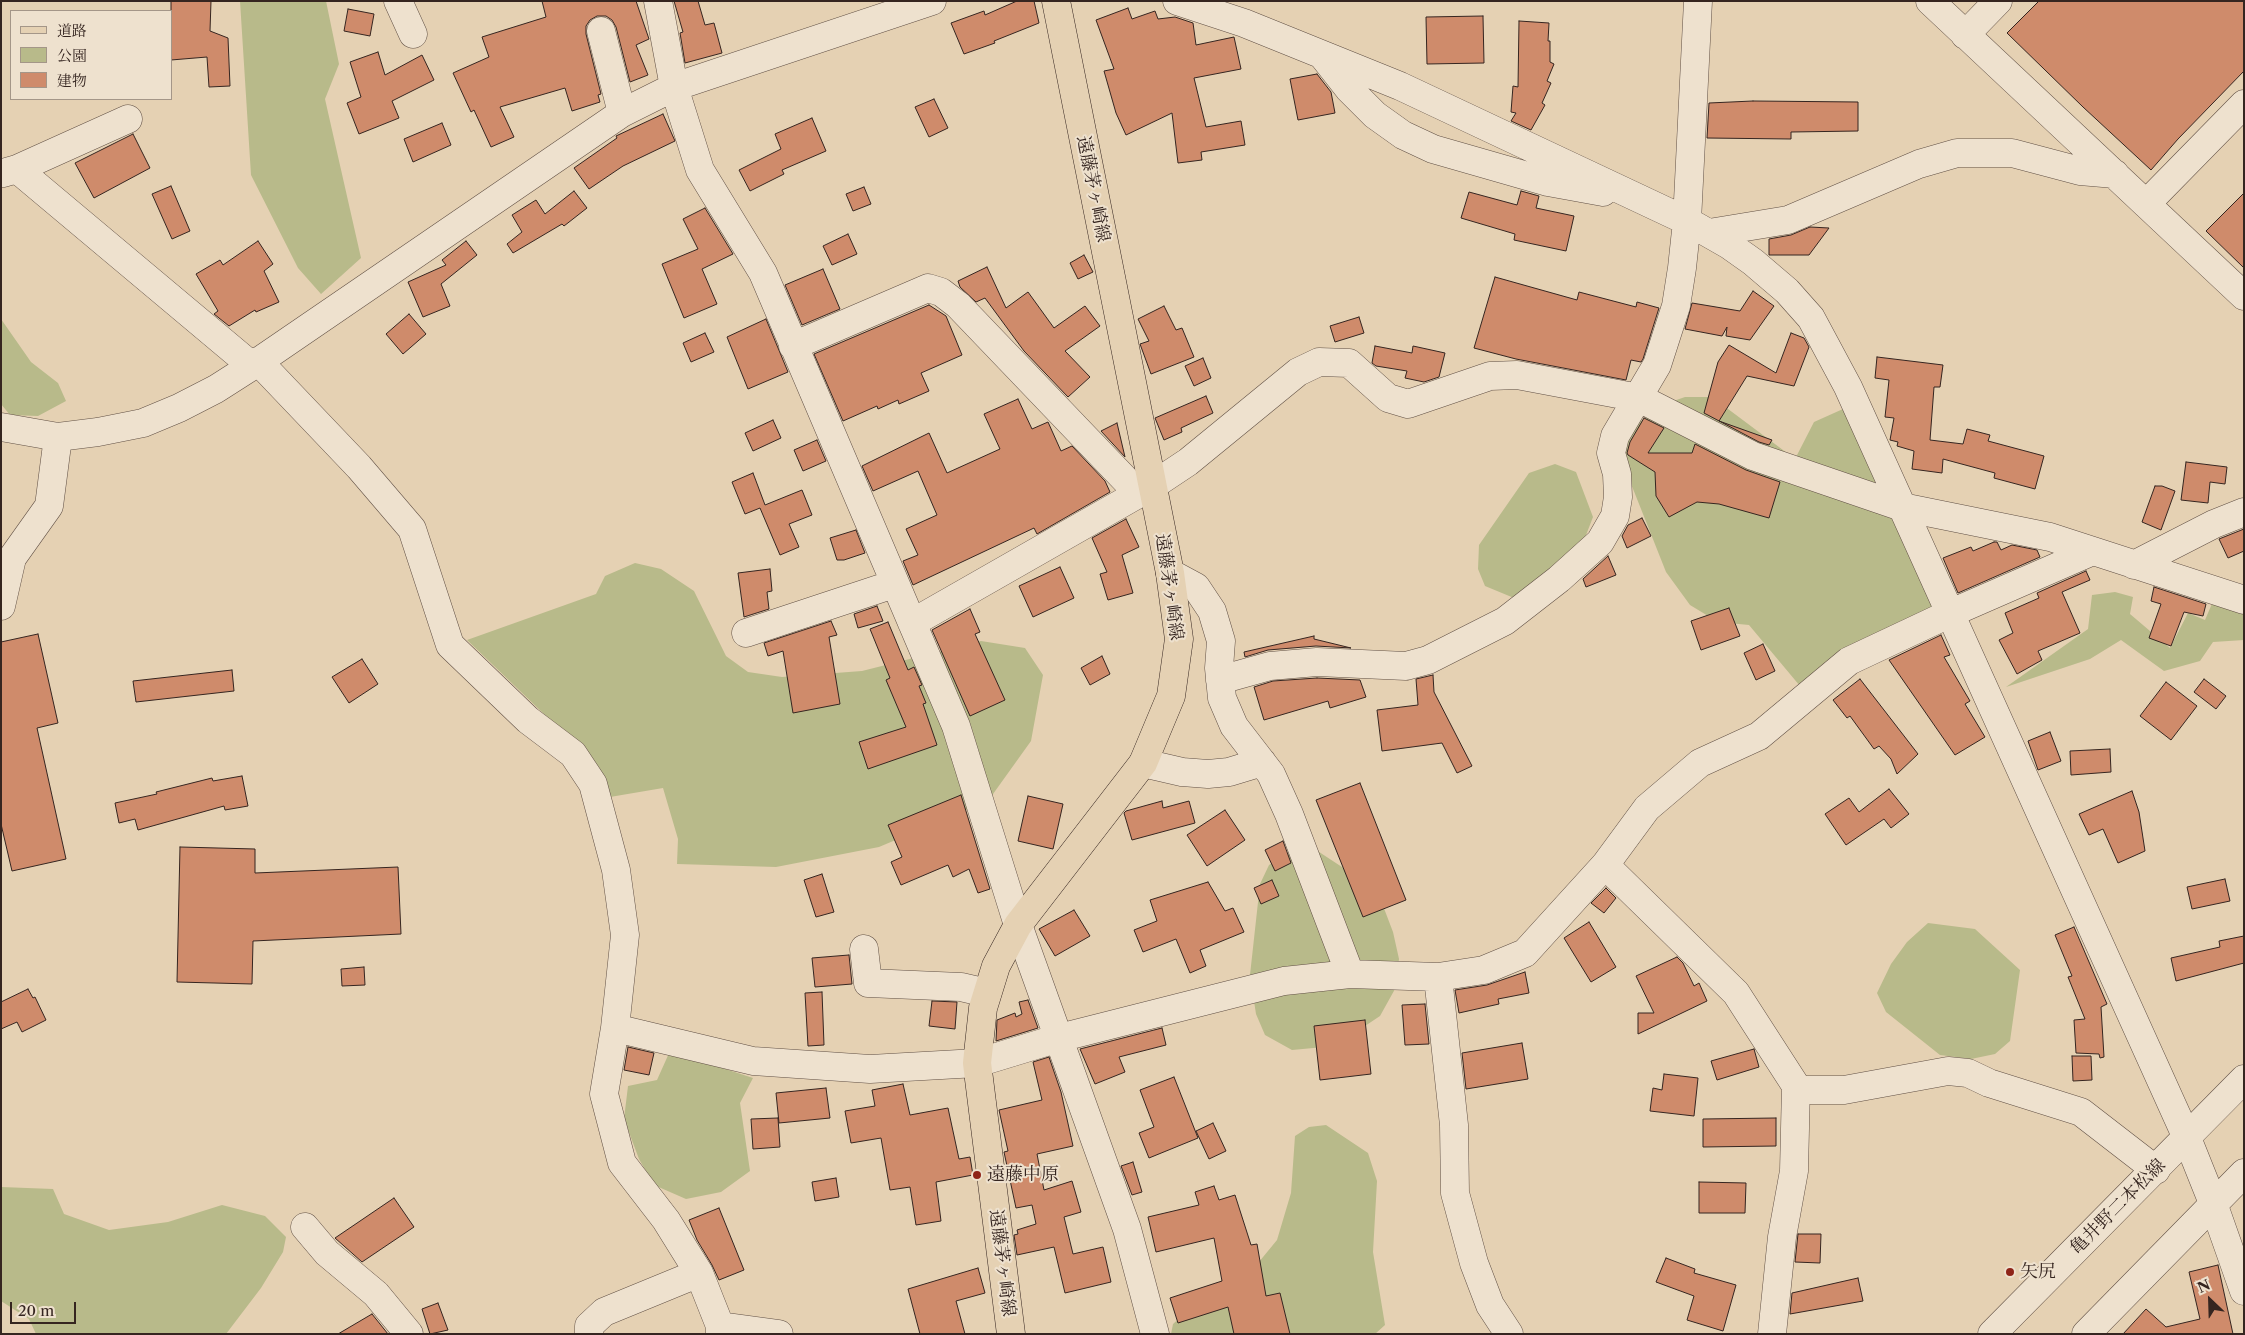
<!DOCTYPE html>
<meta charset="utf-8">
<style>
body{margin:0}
#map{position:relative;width:2245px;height:1335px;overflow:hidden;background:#e5d1b3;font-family:"Libre Caslon Text","Noto Serif JP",serif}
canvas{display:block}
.frame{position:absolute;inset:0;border:2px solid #352520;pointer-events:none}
.legend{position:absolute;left:10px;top:10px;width:162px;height:90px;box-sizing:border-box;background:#eee1ce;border:1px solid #a49688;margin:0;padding:6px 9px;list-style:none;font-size:15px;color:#352520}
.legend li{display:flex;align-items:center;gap:10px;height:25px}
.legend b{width:25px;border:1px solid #a49688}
.north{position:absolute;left:2185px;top:1275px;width:50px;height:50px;-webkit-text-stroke:4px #eee1ce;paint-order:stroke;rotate:336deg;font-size:14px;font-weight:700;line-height:20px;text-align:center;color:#352520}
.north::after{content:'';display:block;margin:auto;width:18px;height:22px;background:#352520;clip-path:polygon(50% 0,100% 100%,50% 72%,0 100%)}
.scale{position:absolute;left:10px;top:1302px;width:66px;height:22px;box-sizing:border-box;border:2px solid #352520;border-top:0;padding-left:6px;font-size:15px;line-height:18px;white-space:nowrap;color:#352520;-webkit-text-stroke:4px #eee1ce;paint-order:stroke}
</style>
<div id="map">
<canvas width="2245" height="1335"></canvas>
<div class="frame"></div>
<ul class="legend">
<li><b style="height:6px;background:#e5d1b3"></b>道路</li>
<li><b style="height:14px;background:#b8ba8a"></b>公園</li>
<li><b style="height:14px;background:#cf8b6b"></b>建物</li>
</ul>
<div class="north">N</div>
<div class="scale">20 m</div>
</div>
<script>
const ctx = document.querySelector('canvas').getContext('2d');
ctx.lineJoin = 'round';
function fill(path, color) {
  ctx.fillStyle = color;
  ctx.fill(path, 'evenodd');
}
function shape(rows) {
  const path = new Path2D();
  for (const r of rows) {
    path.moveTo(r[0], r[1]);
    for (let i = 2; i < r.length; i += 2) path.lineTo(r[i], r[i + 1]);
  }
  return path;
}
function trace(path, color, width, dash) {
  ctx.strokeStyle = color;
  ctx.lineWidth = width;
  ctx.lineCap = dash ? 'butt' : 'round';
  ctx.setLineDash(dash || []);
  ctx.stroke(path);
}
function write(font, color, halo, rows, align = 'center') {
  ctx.font = font + ' "Libre Caslon Text","Noto Serif JP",serif';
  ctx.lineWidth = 4;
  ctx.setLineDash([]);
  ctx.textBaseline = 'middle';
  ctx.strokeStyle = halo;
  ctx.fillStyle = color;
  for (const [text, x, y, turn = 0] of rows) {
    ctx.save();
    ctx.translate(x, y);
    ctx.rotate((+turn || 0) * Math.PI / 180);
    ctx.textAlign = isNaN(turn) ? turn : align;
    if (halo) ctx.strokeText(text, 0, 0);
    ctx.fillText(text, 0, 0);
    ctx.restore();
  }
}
fill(shape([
 [240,1,326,1,339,64,325,99,361,258,321,294,298,268,251,175],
 [1,319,31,362,58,383,66,401,38,416,10,415,1,404],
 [1685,397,1712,397,1795,459,1814,422,1843,409,1937,610,1805,692,1749,625,1718,622,1690,605,1666,572,1618,451,1625,433,1662,405],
 [1555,464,1576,472,1593,517,1566,587,1514,598,1485,586,1478,569,1479,545,1529,473],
 [635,563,661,569,694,591,726,656,748,672,782,677,862,671,981,641,1025,648,1043,675,1031,741,988,801,879,847,776,867,677,864,678,839,663,788,610,797,599,767,467,640,596,594,605,576],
 [2115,592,2133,597,2130,614,2170,648,2188,613,2205,620,2214,599,2244,609,2244,640,2213,642,2200,661,2164,671,2121,640,2090,659,2006,687,2088,629,2092,595],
 [1310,846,1377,890,1393,932,1399,959,1395,989,1380,1016,1353,1034,1324,1047,1292,1050,1265,1035,1256,1014,1250,975,1260,884,1269,865,1285,855],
 [1928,923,1975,929,2020,970,2010,1041,1995,1054,1971,1059,1940,1055,1886,1012,1877,993,1891,964,1907,942],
 [670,1051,753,1078,740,1103,750,1171,721,1192,686,1199,654,1185,639,1159,624,1119,628,1086,657,1080],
 [1326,1125,1368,1153,1377,1181,1373,1252,1385,1325,1375,1334,1171,1334,1173,1324,1205,1295,1254,1268,1277,1240,1291,1193,1295,1136,1309,1127],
 [1,1187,53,1189,64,1214,109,1230,168,1222,222,1205,265,1216,286,1237,283,1252,261,1288,226,1334,36,1334,29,1319,1,1301]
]), '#b8ba8a');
const building = shape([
 [171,1,211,1,210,31,228,38,230,86,209,87,207,57,171,60,171,1],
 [542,1,636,1,649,39,636,45,648,75,630,82,616,27,612,20,606,16,597,16,590,20,586,26,586,34,601,94,598,95,600,102,572,111,565,88,500,107,514,137,491,147,474,110,471,112,453,73,489,57,482,37,546,17,542,1],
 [674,1,698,1,705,25,714,23,722,53,685,63,680,33,683,32,674,1],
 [1017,1,1034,1,1039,23,994,41,995,43,964,54,951,23,984,11,985,15,1017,1],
 [2039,1,2244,1,2244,71,2178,139,2151,170,2083,107,2007,33,2039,1],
 [1128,8,1132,19,1155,11,1158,19,1175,17,1193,23,1196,45,1234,37,1241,69,1194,78,1206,127,1241,121,1245,145,1201,152,1202,160,1178,163,1172,113,1126,135,1116,113,1104,71,1114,69,1096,20,1128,8],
 [348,9,374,14,370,36,344,31,348,9],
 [1483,16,1484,63,1427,64,1426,17,1483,16],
 [1519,21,1549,23,1548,41,1550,41,1550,62,1554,64,1547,81,1551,83,1542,103,1545,105,1531,130,1511,121,1516,113,1511,112,1513,86,1518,87,1519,21],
 [378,52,385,75,422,55,434,80,392,101,399,118,359,134,347,103,361,97,350,62,378,52],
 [1317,74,1331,92,1335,113,1298,120,1290,79,1317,74],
 [934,99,948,128,929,137,915,107,934,99],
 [1753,101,1858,102,1858,131,1791,132,1791,139,1707,138,1709,103,1753,101],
 [663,114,675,141,623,166,589,189,574,168,617,138,616,136,663,114],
 [812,118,826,151,782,170,784,174,750,191,739,170,781,149,775,134,812,118],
 [442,123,451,145,413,162,404,139,442,123],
 [133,134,150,168,94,198,75,163,133,134],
 [171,186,190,231,172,239,152,194,171,186],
 [864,187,871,204,853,211,846,194,864,187],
 [574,191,587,208,564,226,562,224,513,253,507,244,522,232,512,215,536,200,545,214,574,191],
 [1521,191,1539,196,1536,208,1574,216,1566,251,1514,240,1515,234,1461,218,1469,192,1517,205,1521,191],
 [2244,193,2244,268,2206,231,2244,193],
 [705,208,733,254,702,269,717,304,684,318,662,264,698,249,683,219,705,208],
 [1810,227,1829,228,1809,255,1769,255,1769,239,1791,235,1810,227],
 [848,234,857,254,832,265,823,246,848,234],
 [258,241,273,264,264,271,279,302,256,312,255,310,229,326,214,314,218,311,196,274,220,260,223,265,258,241],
 [466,241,477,255,441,284,450,306,423,317,408,282,446,265,442,260,466,241],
 [1084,255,1093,272,1078,279,1070,263,1084,255],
 [987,267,1006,308,1028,292,1054,328,1085,306,1100,326,1065,351,1090,377,1068,397,1024,351,985,298,976,302,960,287,958,281,987,267],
 [823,269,840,309,802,325,785,285,823,269],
 [1495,277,1577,300,1579,292,1636,307,1637,302,1659,308,1643,359,1641,362,1631,360,1626,380,1516,359,1474,348,1495,277],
 [1753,291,1774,306,1750,340,1726,336,1727,327,1722,336,1685,329,1692,303,1740,311,1753,291],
 [929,305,946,316,962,355,921,373,929,391,899,404,898,400,878,409,877,406,843,421,814,354,929,305],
 [1164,306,1176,330,1182,328,1194,357,1151,374,1140,344,1149,341,1138,319,1164,306],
 [409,314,426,334,403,354,386,334,409,314],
 [1359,317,1364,333,1335,342,1330,326,1359,317],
 [766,319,788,372,748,389,727,337,766,319],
 [705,333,714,352,691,362,683,343,705,333],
 [1791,333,1804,338,1809,347,1794,386,1747,376,1719,421,1772,440,1769,445,1759,442,1704,413,1718,362,1729,345,1776,373,1791,333],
 [1375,346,1412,353,1413,346,1445,353,1439,377,1424,382,1405,378,1407,371,1376,366,1372,363,1375,346],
 [1877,357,1943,365,1940,387,1934,387,1930,440,1963,444,1967,429,1990,435,1988,441,2044,456,2035,489,1994,478,1995,473,1943,459,1942,473,1912,469,1914,451,1897,446,1898,442,1890,440,1894,418,1885,417,1889,380,1875,378,1877,357],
 [1203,358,1211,378,1194,386,1185,366,1203,358],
 [1206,396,1213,413,1181,428,1182,432,1164,440,1155,418,1206,396],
 [1018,399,1032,429,1048,422,1061,451,1072,446,1105,481,1110,492,1037,534,1034,528,913,585,903,561,918,555,906,529,937,515,918,471,873,491,862,466,929,433,947,473,1000,449,984,414,1018,399],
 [1644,418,1664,428,1648,453,1692,453,1695,444,1746,470,1780,482,1769,518,1719,504,1697,502,1669,517,1656,496,1655,472,1628,455,1627,453,1630,442,1644,418],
 [773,420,781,438,753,451,745,433,773,420],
 [1117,423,1125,457,1101,431,1117,423],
 [817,440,826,461,803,471,794,450,817,440],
 [2186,462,2227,467,2225,484,2210,482,2208,503,2181,500,2186,462],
 [753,473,765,505,802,490,812,515,789,524,799,547,780,555,760,508,745,514,732,482,753,473],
 [2155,486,2162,486,2175,491,2161,530,2142,522,2155,486],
 [1642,518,1651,536,1627,548,1622,536,1628,525,1642,518],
 [1126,519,1139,547,1122,555,1133,593,1108,600,1100,574,1107,572,1092,538,1126,519],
 [2244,529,2244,551,2228,558,2219,539,2244,529],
 [856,530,865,553,844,560,837,560,830,538,856,530],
 [1994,542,1997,542,2001,550,2012,545,2037,550,2040,557,1958,593,1943,558,1971,547,1973,551,1994,542],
 [1608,556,1616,575,1586,587,1583,579,1608,556],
 [1060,567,1074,598,1033,617,1019,586,1060,567],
 [770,569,772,591,767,592,769,609,744,617,738,573,770,569],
 [2086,571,2090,580,2062,592,2080,633,2038,651,2042,660,2017,674,1999,640,2013,633,2005,613,2039,598,2037,593,2086,571],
 [2154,587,2206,604,2203,616,2184,612,2171,646,2149,638,2161,604,2151,601,2154,587],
 [877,606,883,621,858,628,854,614,877,606],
 [1729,608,1740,636,1701,650,1691,621,1729,608],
 [970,609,980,632,975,634,1005,700,970,716,932,630,970,609],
 [831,621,837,635,829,637,840,704,793,713,783,651,768,656,764,643,831,621],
 [888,622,908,670,914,667,922,685,919,686,926,703,923,704,937,745,868,769,859,742,906,727,886,680,890,678,870,629,888,622],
 [38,634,58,723,37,728,66,859,12,871,1,824,1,642,38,634],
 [1941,635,1950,655,1944,657,1970,701,1965,704,1985,737,1955,755,1889,660,1941,635],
 [1314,636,1314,639,1351,648,1316,646,1268,650,1245,657,1244,652,1314,636],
 [1763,644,1775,671,1756,680,1744,653,1763,644],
 [1102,656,1110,674,1090,685,1081,668,1102,656],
 [362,659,378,684,349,703,332,677,362,659],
 [232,670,234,691,136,702,133,681,232,670],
 [1433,675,1434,692,1472,766,1457,773,1442,743,1382,751,1377,710,1418,705,1416,679,1433,675],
 [1317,678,1360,680,1366,697,1330,708,1328,701,1264,720,1254,687,1273,681,1317,678],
 [1860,679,1918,754,1897,774,1891,759,1879,746,1874,749,1850,716,1847,718,1833,700,1860,679],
 [2204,679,2226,696,2216,709,2194,692,2204,679],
 [2166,682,2197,706,2171,740,2140,716,2166,682],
 [2050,732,2061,761,2038,770,2028,741,2050,732],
 [2110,749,2111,772,2071,775,2070,751,2110,749],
 [242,776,248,806,225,810,224,806,138,830,135,819,119,823,115,803,157,794,156,792,212,778,213,781,242,776],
 [1360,783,1406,900,1363,917,1316,800,1360,783],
 [1889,789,1909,814,1891,828,1884,819,1846,845,1825,814,1849,798,1859,812,1889,789],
 [2132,791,2139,812,2145,851,2118,863,2103,829,2089,835,2079,814,2132,791],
 [961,795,990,889,978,893,969,869,953,877,948,865,901,885,891,862,902,857,888,825,961,795],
 [1028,796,1063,804,1053,849,1018,841,1028,796],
 [1162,801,1163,808,1189,801,1195,823,1132,840,1124,813,1126,811,1162,801],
 [1225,810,1245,840,1207,866,1187,835,1225,810],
 [1283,841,1291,863,1275,871,1265,850,1283,841],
 [180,847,255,849,255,873,398,867,401,934,253,941,252,984,177,982,180,847],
 [822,874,834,912,816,917,804,880,822,874],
 [2225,879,2230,901,2192,909,2187,887,2225,879],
 [1272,880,1279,896,1261,904,1254,888,1272,880],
 [1208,882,1225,911,1233,908,1244,932,1200,950,1206,966,1190,973,1176,939,1143,952,1134,930,1157,921,1150,900,1208,882],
 [1606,888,1616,898,1604,913,1591,903,1606,888],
 [1074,910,1090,936,1055,956,1039,929,1074,910],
 [1589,922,1616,967,1591,982,1564,938,1589,922],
 [2074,927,2107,1004,2101,1007,2104,1057,2100,1058,2099,1054,2076,1053,2074,1020,2085,1019,2068,977,2072,976,2055,935,2074,927],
 [2244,936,2244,963,2176,981,2171,958,2220,947,2219,941,2244,936],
 [849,955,852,984,815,987,812,958,849,955],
 [1677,957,1683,963,1694,986,1699,983,1707,1001,1638,1034,1638,1013,1654,1013,1636,976,1677,957],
 [364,967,365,985,342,986,341,969,364,967],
 [1525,972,1529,993,1498,999,1499,1004,1459,1013,1455,990,1487,985,1525,972],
 [28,989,33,998,35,997,46,1020,22,1032,17,1022,1,1029,1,1002,28,989],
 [822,992,824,1045,808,1046,805,993,822,992],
 [1028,1000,1038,1028,996,1041,997,1020,1015,1013,1016,1017,1022,1014,1019,1002,1028,1000],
 [932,1001,957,1002,955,1029,929,1026,932,1001],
 [1425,1004,1429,1044,1405,1045,1402,1005,1425,1004],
 [1365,1020,1371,1074,1320,1080,1314,1026,1365,1020],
 [1162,1028,1166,1045,1119,1057,1125,1072,1095,1084,1080,1049,1162,1028],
 [1522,1043,1528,1079,1466,1089,1462,1053,1522,1043],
 [628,1047,654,1053,649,1075,624,1070,628,1047],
 [1754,1049,1759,1067,1717,1080,1711,1061,1754,1049],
 [2072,1056,2091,1056,2092,1080,2073,1081,2072,1056],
 [1049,1057,1061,1092,1073,1146,1037,1154,1044,1190,1072,1181,1081,1212,1064,1217,1073,1254,1103,1247,1111,1282,1065,1293,1054,1247,1017,1255,1014,1235,1018,1234,1017,1230,1036,1224,1032,1205,1016,1208,1004,1152,1008,1151,999,1110,1042,1100,1033,1062,1049,1057],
 [1664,1074,1698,1078,1694,1116,1650,1111,1653,1088,1662,1090,1664,1074],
 [1174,1077,1198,1138,1149,1158,1139,1133,1154,1127,1140,1090,1174,1077],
 [903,1084,910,1115,948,1108,959,1159,970,1157,973,1175,936,1182,941,1221,916,1225,910,1187,890,1190,881,1138,851,1143,845,1111,875,1106,872,1090,903,1084],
 [826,1088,830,1118,779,1123,776,1093,826,1088],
 [778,1118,780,1147,753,1149,751,1119,778,1118],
 [1776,1118,1776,1146,1703,1147,1703,1119,1776,1118],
 [1213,1123,1226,1151,1209,1159,1196,1131,1213,1123],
 [1133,1162,1142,1192,1132,1195,1121,1166,1133,1162],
 [836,1178,839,1197,815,1201,812,1182,836,1178],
 [1699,1182,1746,1183,1745,1213,1699,1213,1699,1182],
 [1214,1186,1219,1200,1235,1195,1251,1245,1257,1244,1266,1296,1280,1293,1290,1334,1234,1334,1228,1307,1178,1323,1170,1298,1222,1281,1214,1238,1156,1252,1148,1217,1199,1205,1195,1192,1214,1186],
 [394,1198,414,1227,362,1262,335,1238,394,1198],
 [719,1208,744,1270,719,1280,712,1265,697,1240,689,1220,719,1208],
 [1798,1234,1821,1234,1820,1263,1795,1262,1798,1234],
 [1666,1258,1695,1269,1694,1273,1736,1285,1723,1331,1687,1320,1694,1296,1656,1282,1666,1258],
 [2218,1265,2233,1334,2123,1334,2146,1309,2166,1327,2200,1319,2189,1272,2218,1265],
 [978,1268,985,1293,956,1301,965,1334,920,1334,908,1289,978,1268],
 [1858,1278,1863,1301,1790,1314,1792,1293,1858,1278],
 [438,1303,448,1330,430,1334,422,1309,438,1303],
 [372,1314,388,1334,338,1334,372,1314]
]);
fill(building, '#cf8b6b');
trace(building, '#352520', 1);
const minor = shape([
 [398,1,413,34],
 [658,1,674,87,700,170,763,273,956,726,1018,925,1127,1229,1155,1334],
 [1177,1,1244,23,1400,86,1687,221,1729,245,1753,262,1787,291,1811,318,1848,387,2187,1138,2213,1203,2244,1291],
 [1930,1,2244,296],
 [601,31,622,113],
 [1965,35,1998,1],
 [1323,56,1349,89,1375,115,1403,135,1433,149,1548,182,1603,192],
 [17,169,252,366],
 [3,173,17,169,128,119],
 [2146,204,2244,104],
 [1709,233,1788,220,1919,164,1957,153,2012,153,2080,171,2115,174],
 [793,346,928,288,941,292,958,305,1138,493],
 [258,361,359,467,412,529,450,645,528,720,573,754,593,784,616,870,625,935,615,1028,753,1061,870,1069,977,1063,1059,1038,1284,981,1350,974,1438,977,1484,970,1525,953,1605,865,1647,808,1700,763,1759,736,1849,661,1951,613,2093,551],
 [1,427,58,437,98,432,143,423,179,408,216,389,252,366,622,113,674,87,932,1],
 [2134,565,2214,524,2244,512],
 [1170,573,1196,587,1212,611,1221,641,1219,668,1222,698,1234,726,1271,774,1289,814,1350,974],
 [1,606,12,558,49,506,58,437],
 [912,623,1152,486,1188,462,1298,372,1319,362,1349,363,1388,398,1408,404,1490,376,1517,375,1639,398,1753,456,1902,507,2050,537,2244,600],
 [746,633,894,584],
 [1220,680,1270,666,1317,662,1406,666,1428,660,1505,621,1559,579,1600,542,1615,516,1618,497,1617,474,1611,453,1615,436,1657,365,1676,306,1682,268,1687,221,1698,1],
 [1143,763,1182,772,1208,774,1229,772,1262,762],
 [1605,865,1736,993,1796,1086,1794,1171,1782,1237,1772,1334],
 [864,949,868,983,961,987,987,993],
 [1438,977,1454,1125,1455,1193,1474,1263,1490,1305,1509,1334],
 [1796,1090,1844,1090,1948,1071,1968,1073,1989,1083,2081,1112,2156,1170],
 [305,1227,327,1253,376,1294,409,1334],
 [699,1273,720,1326,720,1334],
 [720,1326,779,1334],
 [589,1334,589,1326,604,1312,699,1273,666,1220,622,1163,604,1094,615,1028],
 [1992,1334,2244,1079],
 [2086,1334,2244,1173]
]);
const major = shape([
 [1011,1334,977,1063,983,1008,996,966,1018,925,1143,763,1171,696,1179,639,1170,573,1056,1]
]);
trace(minor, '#615045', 29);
trace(major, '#352520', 29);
trace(minor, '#eee1ce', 28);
trace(major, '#e5d1b3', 28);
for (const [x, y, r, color] of [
 [977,1175,5,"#8f2418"],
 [2010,1272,5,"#8f2418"]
]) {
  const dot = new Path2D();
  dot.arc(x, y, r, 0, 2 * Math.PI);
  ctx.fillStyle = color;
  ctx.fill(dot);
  trace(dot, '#eee1ce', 2);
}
write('18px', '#352520', '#eee1ce', [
 ["遠藤茅ヶ崎線",1093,189,79],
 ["遠藤茅ヶ崎線",1169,587,82],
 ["亀井野二本松線",2118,1207,-45],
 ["遠藤茅ヶ崎線",1002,1263,83]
]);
write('18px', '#352520', '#eee1ce', [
 ["遠藤中原",987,1175],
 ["矢尻",2020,1272]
], 'left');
</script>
